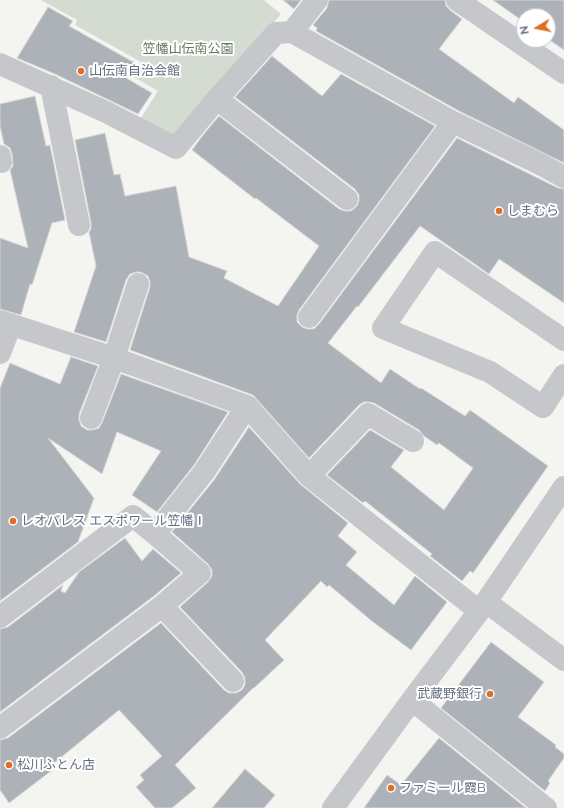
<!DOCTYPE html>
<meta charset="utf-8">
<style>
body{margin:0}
#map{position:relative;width:564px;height:808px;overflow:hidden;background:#f4f5f1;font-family:Raleway,sans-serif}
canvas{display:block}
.north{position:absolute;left:516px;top:8px;width:40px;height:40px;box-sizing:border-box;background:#fff;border:1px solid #c1c6cd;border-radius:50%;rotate:260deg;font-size:11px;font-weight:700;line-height:16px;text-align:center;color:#647081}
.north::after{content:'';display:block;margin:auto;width:14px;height:18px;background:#df6e27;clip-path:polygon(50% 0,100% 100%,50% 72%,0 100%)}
</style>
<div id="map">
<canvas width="564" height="808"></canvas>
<div class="north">N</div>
</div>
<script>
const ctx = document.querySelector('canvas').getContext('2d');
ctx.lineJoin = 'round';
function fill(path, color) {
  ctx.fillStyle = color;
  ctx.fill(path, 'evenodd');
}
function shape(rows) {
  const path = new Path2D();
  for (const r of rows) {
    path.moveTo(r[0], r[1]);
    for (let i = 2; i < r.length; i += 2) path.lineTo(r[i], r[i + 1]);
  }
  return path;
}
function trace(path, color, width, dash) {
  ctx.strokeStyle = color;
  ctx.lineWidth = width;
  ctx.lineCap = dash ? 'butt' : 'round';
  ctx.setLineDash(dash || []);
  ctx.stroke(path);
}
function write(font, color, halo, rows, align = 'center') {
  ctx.font = font + ' Raleway,"Noto Sans JP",sans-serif';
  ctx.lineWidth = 4;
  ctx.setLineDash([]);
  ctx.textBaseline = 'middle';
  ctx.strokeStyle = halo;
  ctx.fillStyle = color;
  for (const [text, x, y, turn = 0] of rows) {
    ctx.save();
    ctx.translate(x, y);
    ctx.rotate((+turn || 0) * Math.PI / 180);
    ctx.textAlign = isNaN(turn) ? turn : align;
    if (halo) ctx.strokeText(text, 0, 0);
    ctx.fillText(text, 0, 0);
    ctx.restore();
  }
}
fill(shape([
 [41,0,264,0,281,14,175,140,139,121,158,91,132,76,141,62,75,25,77,20]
]), '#d4dcd2');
const building = shape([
 [283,0,301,0,294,9,283,0],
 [329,0,445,0,446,6,450,10,462,19,439,49,514,103,518,97,564,130,564,163,459,111,316,31,317,28,313,25,327,8,329,0],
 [493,0,564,0,564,50,548,39,548,16,524,16,524,22,493,0],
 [48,7,73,21,69,26,135,63,126,78,152,93,138,114,55,74,17,58,48,7],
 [272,56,322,96,341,74,435,126,299,310,297,315,297,322,302,327,307,329,314,329,319,324,457,138,558,188,564,189,564,303,499,259,489,274,420,226,358,307,357,306,328,343,381,383,390,369,420,389,421,388,465,416,470,410,548,466,473,573,470,571,462,581,430,556,432,554,365,501,363,503,327,475,370,430,404,450,391,467,444,510,473,468,439,443,437,445,424,436,419,430,374,403,369,402,364,402,359,405,309,458,253,395,130,350,150,287,150,282,148,276,141,272,136,272,130,274,126,280,106,342,74,332,96,266,89,232,91,229,91,223,75,140,105,133,114,175,120,174,125,196,176,186,189,257,227,271,224,278,278,306,319,246,256,198,255,199,192,150,203,135,219,116,339,209,345,211,351,211,357,206,359,201,359,195,355,189,235,97,272,56],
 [35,96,46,146,50,145,65,220,52,223,32,285,30,284,21,315,0,309,0,238,28,248,10,170,13,166,12,154,10,148,4,144,0,126,0,104,35,96],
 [71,357,98,366,79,414,79,420,81,426,87,430,93,430,99,428,102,423,121,374,228,412,194,465,157,512,132,495,161,451,117,432,102,474,48,438,94,498,78,542,0,601,0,388,10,363,60,384,71,357],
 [249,427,300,484,348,523,338,536,357,552,346,565,394,605,415,576,447,602,411,650,373,622,329,585,327,587,321,581,265,640,284,660,254,688,253,688,175,765,196,788,172,808,155,808,136,787,144,780,140,775,162,756,119,710,48,768,51,771,9,803,0,790,0,740,8,738,161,623,224,690,229,693,236,693,242,690,245,685,245,678,242,672,180,607,208,582,212,576,212,570,208,564,172,532,214,480,249,427],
 [125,538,142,561,153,549,181,573,154,596,0,712,0,629,8,627,63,585,61,591,65,593,79,572,125,538],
 [491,642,544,682,518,717,556,745,555,747,564,754,564,758,548,781,550,783,545,791,441,708,491,642],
 [439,738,526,808,364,808,387,775,401,785,439,738],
 [245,769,275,795,264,808,212,808,245,769]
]);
fill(building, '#adb2b9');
trace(building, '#d6d6d4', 1);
trace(shape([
 [457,0,564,73],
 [292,32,317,0],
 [0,64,106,112,176,148,217,99,276,33,292,32,453,122,540,164,564,177],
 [51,86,79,225],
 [217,99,347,199],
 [0,156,1,162],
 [309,317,453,122],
 [0,321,114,358,247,406,309,476,479,611],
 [564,340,435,252,383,328,490,372,543,407,564,375],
 [0,353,11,324],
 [91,418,114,358,138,284],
 [309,476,368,414,413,441],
 [486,602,564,660],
 [162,606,233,681],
 [0,617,133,516,155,534],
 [412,700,546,808],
 [0,728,162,606,200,573,155,534,204,472,247,406],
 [333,808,412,700,486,602,564,487]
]), '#c5c7cb', 22);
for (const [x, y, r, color] of [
 [81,71,4,"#df6e27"],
 [499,211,4,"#df6e27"],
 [13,521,4,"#df6e27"],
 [490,694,4,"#df6e27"],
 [9,765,4,"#df6e27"],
 [391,788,4,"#df6e27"]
]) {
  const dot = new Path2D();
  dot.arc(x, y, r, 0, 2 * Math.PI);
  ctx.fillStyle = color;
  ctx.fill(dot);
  trace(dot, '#fff', 1.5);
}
write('13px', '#647963', '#fff', [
 ["笠幡山伝南公園",188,49]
]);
write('13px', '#647081', '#fff', [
 ["山伝南自治会館",89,71],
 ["しまむら",507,211],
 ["レオパレス エスポワール笠幡Ⅰ",21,521],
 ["武蔵野銀行",482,694,"right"],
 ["松川ふとん店",17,765],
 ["ファミール霞B",399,788]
], 'left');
</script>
